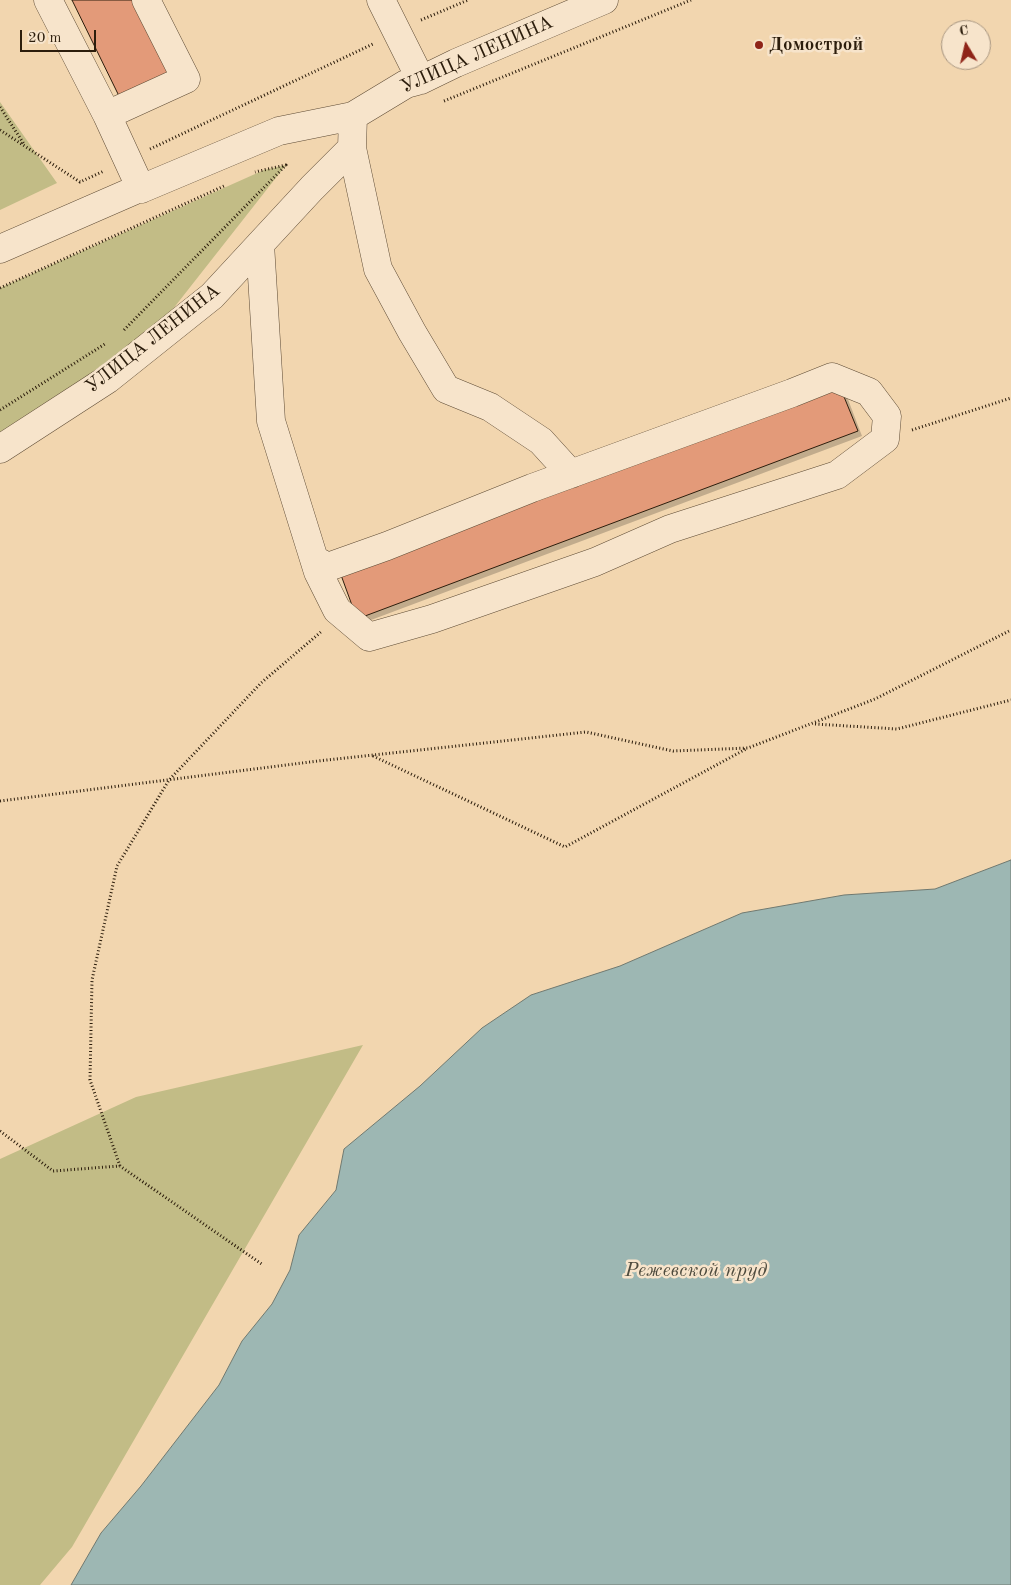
<!DOCTYPE html>
<meta charset="utf-8">
<style>
body{margin:0}
#map{position:relative;width:1011px;height:1585px;overflow:hidden;background:#f2d6af;font-family:"Old Standard TT",serif}
canvas{display:block}
.north{position:absolute;left:941px;top:20px;width:50px;height:50px;box-sizing:border-box;background:#f7e4cb;border:1px solid #a6947f;border-radius:50%;rotate:351deg;font-size:14px;font-weight:700;line-height:20px;text-align:center;color:#2c1d0c}
.north::after{content:'';display:block;margin:auto;width:18px;height:22px;background:#8f2418;clip-path:polygon(50% 0,100% 100%,50% 72%,0 100%)}
.scale{position:absolute;left:20px;top:30px;width:76px;height:22px;box-sizing:border-box;border:2px solid #2c1d0c;border-top:0;padding-left:6px;font-size:15px;line-height:18px;white-space:nowrap;color:#2c1d0c;-webkit-text-stroke:4px #f7e4cb;paint-order:stroke}
</style>
<div id="map">
<canvas width="1011" height="1585"></canvas>
<div class="north">С</div>
<div class="scale">20 m</div>
</div>
<script>
const ctx = document.querySelector('canvas').getContext('2d');
ctx.lineJoin = 'round';
function fill(path, color) {
  ctx.fillStyle = color;
  ctx.fill(path, 'evenodd');
}
function shape(rows) {
  const path = new Path2D();
  for (const r of rows) {
    path.moveTo(r[0], r[1]);
    for (let i = 2; i < r.length; i += 2) path.lineTo(r[i], r[i + 1]);
  }
  return path;
}
function trace(path, color, width, dash) {
  ctx.strokeStyle = color;
  ctx.lineWidth = width;
  ctx.lineCap = dash ? 'butt' : 'round';
  ctx.setLineDash(dash || []);
  ctx.stroke(path);
}
function write(font, color, halo, rows, align = 'center') {
  ctx.font = font + ' "Old Standard TT",serif';
  ctx.lineWidth = 5;
  ctx.setLineDash([]);
  ctx.textBaseline = 'middle';
  ctx.strokeStyle = halo;
  ctx.fillStyle = color;
  for (const [text, x, y, turn = 0] of rows) {
    ctx.save();
    ctx.translate(x, y);
    ctx.rotate((+turn || 0) * Math.PI / 180);
    ctx.textAlign = isNaN(turn) ? turn : align;
    if (halo) ctx.strokeText(text, 0, 0);
    ctx.fillText(text, 0, 0);
    ctx.restore();
  }
}
fill(shape([
 [0,102,57,183,0,210],
 [286,165,169,314,118,358,0,433,0,288,264,170],
 [363,1045,72,1547,40,1585,0,1585,0,1159,136,1097]
]), '#c2bc86');
const water = shape([
 [1011,860,1011,1585,71,1585,101,1533,141,1486,219,1385,242,1341,272,1304,290,1270,299,1235,336,1190,344,1149,420,1086,482,1028,531,995,620,966,742,913,844,895,935,889,1011,860]
]);
fill(water, '#9db7b3');
trace(water, '#707970', 1);
fill(shape([
 [844,389,862,436,363,623,358,618]
]), '#0003');
const building = shape([
 [72,0,136,0,173,72,119,96,72,0],
 [838,382,858,431,357,619,341,575,838,382]
]);
fill(building, '#e39a79');
trace(building, '#2c1d0c', 1);
const minor = shape([
 [48,0,107,115,141,189],
 [381,0,421,80],
 [107,115,186,79,146,0],
 [352,148,378,269,412,332,446,389,490,407,541,441,571,474],
 [260,244,271,421,318,572,337,610,369,637,432,619,595,562,670,529,837,475,885,439,887,416,869,392,832,377,792,393,532,488,387,546,328,567,315,560],
 [0,249,140,188,141,189,279,131,353,116],
 [0,449,108,379,212,296,312,188,352,148,353,116,406,84,421,80,456,63,604,0]
]);
trace(minor, '#5e4b35', 29);
trace(shape([
 [421,20,468,0],
 [444,101,691,0],
 [0,107,24,144],
 [0,130,80,182,104,171],
 [150,149,373,44],
 [0,288,224,186],
 [124,330,286,165,255,172],
 [0,410,105,344],
 [912,430,1011,398],
 [815,724,897,729,1011,700],
 [373,756,565,847,746,749],
 [0,801,318,761,586,732,673,751,748,748,875,699,1011,630],
 [0,1131,53,1171,120,1166,263,1265],
 [120,1166,90,1080,92,980,117,866,169,780,261,683,322,631]
]), '#2c1d0c', 3, [1, 2.5]);
trace(minor, '#f7e4cb', 28);
for (const [x, y, r, color] of [
 [759,45,5,"#8f2418"]
]) {
  const dot = new Path2D();
  dot.arc(x, y, r, 0, 2 * Math.PI);
  ctx.fillStyle = color;
  ctx.fill(dot);
  trace(dot, '#f7e4cb', 2);
}
write('bold 19px', '#2c1d0c', '#f7e4cb', [
 ["Домострой",769,45]
], 'left');
write('19px', '#2c1d0c', '#f7e4cb', [
 ["УЛИЦА ЛЕНИНА",477,55,-24],
 ["УЛИЦА ЛЕНИНА",153,339,-38]
]);
write('italic 20px', '#4e4b3e', '#f7e4cb', [
 ["Режевской пруд",696,1271]
]);
</script>
